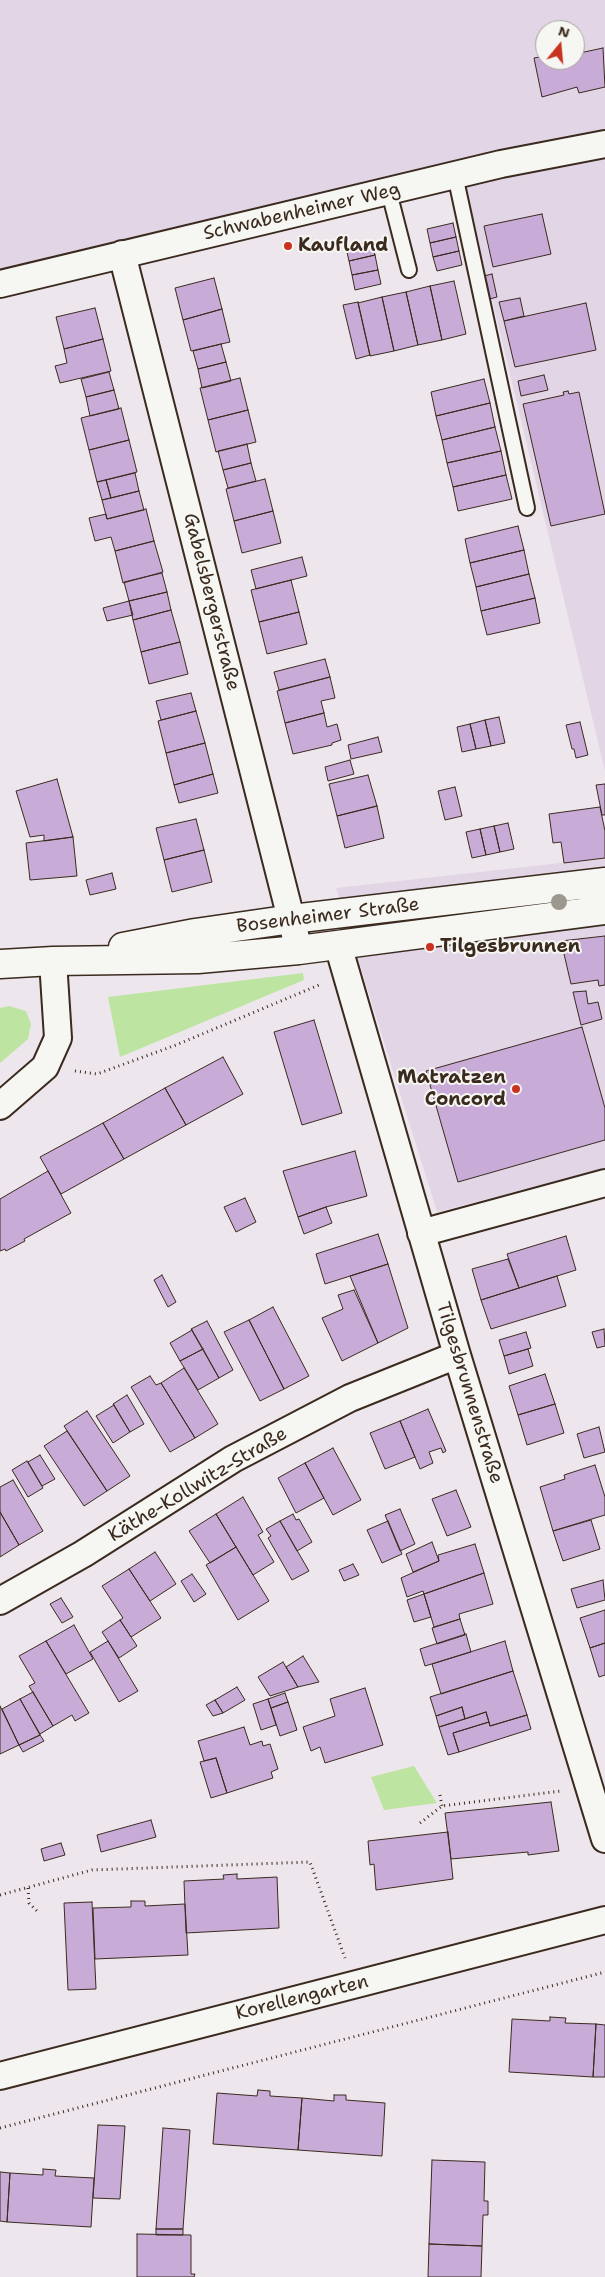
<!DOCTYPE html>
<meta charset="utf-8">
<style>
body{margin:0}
#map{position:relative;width:605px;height:2277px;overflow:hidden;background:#ede7ed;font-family:"Shantell Sans",sans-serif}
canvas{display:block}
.north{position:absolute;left:535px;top:20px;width:50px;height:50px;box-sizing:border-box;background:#f6f6f2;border:1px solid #aba49d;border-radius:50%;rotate:17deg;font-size:14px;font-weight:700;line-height:20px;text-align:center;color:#3b2a1e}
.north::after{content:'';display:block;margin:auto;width:18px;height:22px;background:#c8321e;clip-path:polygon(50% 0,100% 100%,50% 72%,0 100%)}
</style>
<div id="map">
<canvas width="605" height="2277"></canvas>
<div class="north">N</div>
</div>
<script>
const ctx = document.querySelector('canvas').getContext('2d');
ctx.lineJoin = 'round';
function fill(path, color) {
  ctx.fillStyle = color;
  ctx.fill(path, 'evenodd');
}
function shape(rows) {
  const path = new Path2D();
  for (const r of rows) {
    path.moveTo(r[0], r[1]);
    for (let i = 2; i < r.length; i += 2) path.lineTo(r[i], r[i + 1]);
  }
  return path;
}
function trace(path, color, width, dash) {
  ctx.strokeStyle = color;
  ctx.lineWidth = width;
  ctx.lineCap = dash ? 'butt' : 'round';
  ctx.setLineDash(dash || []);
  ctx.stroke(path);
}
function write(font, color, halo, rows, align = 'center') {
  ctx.font = font + ' "Shantell Sans",sans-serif';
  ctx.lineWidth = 4;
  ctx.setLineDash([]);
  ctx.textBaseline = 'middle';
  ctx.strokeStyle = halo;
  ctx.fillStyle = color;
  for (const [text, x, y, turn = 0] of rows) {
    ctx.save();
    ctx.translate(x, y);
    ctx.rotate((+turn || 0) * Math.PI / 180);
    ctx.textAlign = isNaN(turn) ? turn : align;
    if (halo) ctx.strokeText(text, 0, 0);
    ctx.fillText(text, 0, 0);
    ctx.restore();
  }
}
fill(shape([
 [0,0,605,0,605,771,462,174,0,284],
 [545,30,575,30,575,60,545,60],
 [605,858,605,1168,437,1212,336,888]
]), '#e2d5e6');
fill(shape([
 [303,973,304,980,120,1057,108,997],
 [9,1006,26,1011,31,1024,28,1039,0,1063,0,1008],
 [414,1766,437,1803,384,1810,371,1777]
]), '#bde4a0');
const building = shape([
 [603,48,605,87,579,93,577,87,542,97,534,58,545,56,545,60,575,60,575,54,603,48],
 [542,214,551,254,493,267,484,226,542,214],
 [453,223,456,237,430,243,427,229,453,223],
 [456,237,459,251,433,257,430,243,456,237],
 [371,241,375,255,349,261,346,248,371,241],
 [459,251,462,265,437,271,433,257,459,251],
 [375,255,378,270,352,275,349,261,375,255],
 [378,270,381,284,355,290,352,275,378,270],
 [492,274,497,297,486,300,480,277,492,274],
 [214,278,222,309,183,320,175,288,214,278],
 [454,281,466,334,442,340,430,286,454,281],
 [430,286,442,340,418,345,406,292,430,286],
 [406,292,418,345,394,351,382,297,406,292],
 [382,297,394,351,370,356,358,303,382,297],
 [520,298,524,316,504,321,499,302,520,298],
 [358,302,370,355,356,359,343,305,358,302],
 [586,303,596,350,515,367,504,321,586,303],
 [95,308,103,339,64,349,56,317,95,308],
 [222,309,230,342,191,351,183,320,222,309],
 [103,339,111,371,60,383,55,366,67,363,64,349,103,339],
 [221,344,226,362,198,369,193,351,221,344],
 [226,362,231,381,202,388,198,369,226,362],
 [109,372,114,390,86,397,81,379,109,372],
 [544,375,548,390,521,396,518,381,544,375],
 [240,378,248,410,208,420,200,388,240,378],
 [484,379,490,403,436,416,431,392,484,379],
 [114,390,119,409,90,416,86,397,114,390],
 [568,391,569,394,579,392,605,514,551,526,523,404,564,395,563,392,568,391],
 [490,403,495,427,442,440,436,416,490,403],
 [121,408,129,440,89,450,81,418,121,408],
 [248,410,256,442,216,452,208,420,248,410],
 [495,427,501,451,447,463,442,440,495,427],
 [129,440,137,472,97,482,89,450,129,440],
 [247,444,251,463,223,470,218,451,247,444],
 [501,451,506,475,453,487,447,463,501,451],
 [251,463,256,481,228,488,223,470,251,463],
 [135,473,139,491,111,498,106,480,135,473],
 [506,475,512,499,458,511,453,487,506,475],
 [265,479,273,511,234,521,226,489,265,479],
 [106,480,111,498,102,500,97,482,106,480],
 [139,491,144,510,107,519,102,500,139,491],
 [146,509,154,541,115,551,111,537,95,541,89,518,106,514,107,519,146,509],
 [273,511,281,543,242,553,234,521,273,511],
 [518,526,524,550,470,563,465,539,518,526],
 [154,541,163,572,123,583,115,551,154,541],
 [524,550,529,574,476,587,470,563,524,550],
 [302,557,307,576,256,589,251,570,302,557],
 [162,573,167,592,129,601,124,582,162,573],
 [529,574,535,598,481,611,476,587,529,574],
 [291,580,299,612,259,622,251,590,291,580],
 [167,592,171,610,133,620,129,601,167,592],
 [535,598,540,623,487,635,481,611,535,598],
 [129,601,133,615,107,621,103,608,129,601],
 [171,610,180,642,141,652,133,620,171,610],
 [299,612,307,644,267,654,259,622,299,612],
 [180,642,188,674,149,684,141,652,180,642],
 [325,659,330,677,279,690,274,672,325,659],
 [330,677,335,698,321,701,324,713,285,723,277,691,330,677],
 [191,693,196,711,161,720,156,701,191,693],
 [196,711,205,743,166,753,158,721,196,711],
 [324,713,327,727,337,724,341,740,332,743,332,745,293,754,285,723,324,713],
 [499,717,505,743,491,746,485,720,499,717],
 [485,720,491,746,476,749,470,724,485,720],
 [580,722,588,755,576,758,574,749,572,749,566,725,580,722],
 [470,724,476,749,462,752,457,727,470,724],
 [378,737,382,752,351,759,348,745,378,737],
 [205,743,213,774,174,785,166,753,205,743],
 [350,760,354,774,328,781,325,767,350,760],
 [213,774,218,793,179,803,174,785,213,774],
 [368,775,377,806,337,816,329,784,368,775],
 [57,779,73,837,44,841,44,835,30,837,16,791,57,779],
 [605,784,605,815,602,815,596,785,605,784],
 [455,787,462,816,445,820,438,791,455,787],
 [377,806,384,838,345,848,337,816,377,806],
 [600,807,605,831,605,858,564,863,561,842,553,843,549,814,600,807],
 [196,819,204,850,164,860,156,828,196,819],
 [508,823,514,849,500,852,494,826,508,823],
 [494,826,500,852,486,855,480,829,494,826],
 [480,829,486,855,472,858,466,832,480,829],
 [73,837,77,876,30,880,26,843,73,837],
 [204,850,212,882,172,892,164,860,204,850],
 [112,873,116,889,90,895,86,880,112,873],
 [605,936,605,985,599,986,598,980,571,984,561,941,605,936],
 [586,991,588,1004,598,1002,602,1019,581,1025,573,992,586,991],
 [314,1020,342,1113,302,1125,274,1032,314,1020],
 [582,1027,605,1108,605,1140,458,1182,426,1071,582,1027],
 [223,1057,243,1094,186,1125,165,1088,223,1057],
 [165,1088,186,1125,124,1159,103,1123,165,1088],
 [103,1123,124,1159,61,1194,40,1157,103,1123],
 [355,1151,367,1196,326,1207,298,1217,283,1171,355,1151],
 [48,1171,71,1213,24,1239,25,1241,6,1251,5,1249,0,1251,0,1199,48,1171],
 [245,1198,256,1222,236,1232,224,1207,245,1198],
 [326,1207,332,1223,304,1234,298,1217,326,1207],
 [378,1234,388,1264,325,1284,316,1254,378,1234],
 [566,1236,576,1270,519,1288,507,1254,566,1236],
 [508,1259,519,1288,481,1300,472,1269,508,1259],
 [388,1264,408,1328,378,1343,350,1276,388,1264],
 [162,1275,176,1302,168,1307,154,1280,162,1275],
 [557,1276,566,1306,491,1329,481,1300,557,1276],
 [354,1290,378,1343,342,1361,322,1318,343,1309,338,1295,354,1290],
 [273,1307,309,1376,284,1389,249,1320,273,1307],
 [249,1320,284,1389,260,1401,224,1332,249,1320],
 [207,1321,233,1370,219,1378,191,1329,207,1321],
 [604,1329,605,1346,597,1348,592,1332,604,1329],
 [192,1330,203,1349,180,1361,170,1343,192,1330],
 [526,1332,531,1348,504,1356,499,1340,526,1332],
 [203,1349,219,1378,198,1390,180,1361,203,1349],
 [528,1349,533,1366,509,1374,504,1356,528,1349],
 [184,1368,218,1424,195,1438,161,1383,184,1368],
 [545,1374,555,1404,518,1415,509,1386,545,1374],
 [150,1376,156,1385,161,1383,195,1438,170,1452,131,1387,150,1376],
 [127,1395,144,1424,130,1432,113,1404,127,1395],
 [555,1404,564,1433,527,1445,518,1415,555,1404],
 [114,1405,130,1432,113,1443,96,1416,114,1405],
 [428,1409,446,1451,443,1453,441,1448,429,1452,433,1463,420,1469,400,1421,428,1409],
 [87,1411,130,1476,107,1491,64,1426,87,1411],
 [400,1421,415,1457,385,1469,370,1433,400,1421],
 [599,1427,605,1452,584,1458,577,1434,599,1427],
 [67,1431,107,1491,84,1506,44,1446,67,1431],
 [333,1448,361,1500,333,1515,305,1463,333,1448],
 [40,1455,55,1479,42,1486,28,1462,40,1455],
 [27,1461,43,1488,28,1497,12,1470,27,1461],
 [305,1463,324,1498,296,1513,278,1478,305,1463],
 [595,1465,605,1497,605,1515,553,1531,540,1487,565,1479,564,1475,595,1465],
 [13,1480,43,1531,19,1545,0,1512,0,1487,13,1480],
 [456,1490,471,1527,447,1536,432,1499,456,1490],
 [243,1497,263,1532,258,1535,274,1562,253,1575,216,1514,243,1497],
 [400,1509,415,1544,400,1551,385,1515,400,1509],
 [0,1512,19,1545,0,1557,0,1512],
 [216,1514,236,1547,210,1563,189,1531,216,1514],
 [293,1514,296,1520,299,1519,312,1542,297,1551,280,1521,293,1514],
 [591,1520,600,1549,563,1561,553,1531,591,1520],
 [280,1521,309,1571,292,1580,268,1538,271,1536,266,1529,280,1521],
 [388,1521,402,1554,382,1563,367,1530,388,1521],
 [432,1542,439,1561,413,1572,406,1554,432,1542],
 [475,1544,484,1573,424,1594,423,1591,407,1597,401,1578,439,1561,438,1555,475,1544],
 [236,1547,269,1601,238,1620,206,1565,236,1547],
 [155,1552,176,1584,150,1601,129,1569,155,1552],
 [353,1564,359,1575,344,1581,339,1570,353,1564],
 [129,1569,161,1618,131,1637,120,1620,123,1618,102,1586,129,1569],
 [484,1573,493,1604,459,1614,460,1619,434,1627,424,1594,484,1573],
 [192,1574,206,1594,194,1602,181,1581,192,1574],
 [603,1580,605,1600,577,1608,571,1589,603,1580],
 [424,1594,431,1617,414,1622,407,1600,424,1594],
 [61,1598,73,1617,62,1623,50,1604,61,1598],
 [605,1610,605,1643,590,1648,580,1618,605,1610],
 [460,1619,465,1635,437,1644,432,1628,460,1619],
 [120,1620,137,1646,119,1658,102,1632,120,1620],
 [74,1625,93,1659,66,1674,46,1641,74,1625],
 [466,1634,471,1652,425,1666,420,1649,466,1634],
 [46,1641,89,1713,75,1721,72,1715,53,1726,29,1686,35,1683,19,1656,46,1641],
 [108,1641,138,1691,119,1702,90,1652,108,1641],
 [505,1641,513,1671,441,1694,432,1664,505,1641],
 [605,1643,605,1675,599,1677,590,1648,605,1643],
 [303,1656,319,1682,298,1687,286,1667,303,1656],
 [283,1662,298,1687,270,1696,258,1677,283,1662],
 [513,1671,527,1715,490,1726,486,1712,465,1719,462,1707,436,1716,430,1697,513,1671],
 [237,1687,245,1700,223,1713,215,1700,237,1687],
 [365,1688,383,1745,325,1763,320,1747,311,1751,303,1727,335,1716,330,1699,365,1688],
 [33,1692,53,1726,40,1734,20,1699,33,1692],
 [285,1693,288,1702,271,1708,268,1699,285,1693],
 [20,1699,40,1735,19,1745,2,1709,20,1699],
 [268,1699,276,1725,261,1730,253,1704,268,1699],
 [215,1700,223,1713,213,1716,206,1705,215,1700],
 [288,1702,297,1730,280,1736,271,1708,288,1702],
 [0,1706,19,1745,0,1754,0,1706],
 [462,1707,465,1719,439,1727,436,1716,462,1707],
 [486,1712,489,1722,453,1733,459,1752,448,1755,439,1727,486,1712],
 [527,1715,531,1729,459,1752,453,1733,489,1722,490,1726,527,1715],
 [244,1727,250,1745,262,1741,263,1746,270,1744,278,1769,271,1772,273,1778,227,1793,216,1758,204,1761,198,1741,244,1727],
 [40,1735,44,1741,23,1752,19,1745,40,1735],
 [216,1758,227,1793,211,1798,200,1762,216,1758],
 [551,1802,559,1851,528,1855,528,1852,451,1859,445,1813,551,1802],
 [151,1820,156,1837,101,1852,97,1835,151,1820],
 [448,1832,453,1879,376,1890,374,1864,370,1865,368,1841,448,1832],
 [61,1843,65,1855,44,1861,41,1849,61,1843],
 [237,1874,237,1879,277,1877,279,1928,186,1933,184,1881,224,1879,223,1875,237,1874],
 [131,1901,145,1901,145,1906,185,1904,188,1955,95,1959,93,1908,131,1907,131,1901],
 [92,1902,96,1989,68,1990,64,1903,92,1902],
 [550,2017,566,2018,565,2023,596,2024,593,2077,509,2072,512,2019,550,2021,550,2017],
 [596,2024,605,2025,605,2077,593,2077,596,2024],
 [258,2090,270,2091,270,2096,302,2098,298,2150,213,2144,217,2093,257,2096,258,2090],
 [334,2095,346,2095,346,2100,385,2103,382,2156,298,2150,302,2098,334,2101,334,2095],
 [98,2125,125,2126,120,2199,93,2198,98,2125],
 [163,2128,190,2130,183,2229,156,2229,163,2128],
 [432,2160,485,2162,484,2201,488,2201,488,2215,483,2215,482,2246,429,2244,432,2160],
 [43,2169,56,2170,55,2176,94,2178,91,2227,7,2222,10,2173,43,2175,43,2169],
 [0,2172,10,2173,7,2222,0,2221,0,2172],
 [156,2229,183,2229,183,2235,156,2235,156,2229],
 [137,2234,191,2235,191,2274,195,2274,194,2277,137,2277,137,2234],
 [429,2244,482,2246,481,2277,428,2277,429,2244]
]);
fill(building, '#c8abd7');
trace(building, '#3b2a1e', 1);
const lane = shape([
 [455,175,527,508],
 [389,192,409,270]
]);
const street = shape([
 [122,254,299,950],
 [0,284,501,164,605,144],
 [338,945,457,1355,605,1839],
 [0,1106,45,1067,58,1038,53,961],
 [421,1233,605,1183],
 [0,1601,83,1554,233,1459,350,1398,457,1355],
 [0,2076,605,1920]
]);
const secondary = shape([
 [123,947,195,933,292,919,605,882],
 [0,964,53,961,198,959,299,950,605,910]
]);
trace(lane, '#3b2a1e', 18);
trace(street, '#3b2a1e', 30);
trace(secondary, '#3b2a1e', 31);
trace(shape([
 [75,1071,97,1074,176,1045,319,985],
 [440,1795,442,1806],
 [420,1823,442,1806,561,1791],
 [28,1888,29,1903,39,1913],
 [0,1895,92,1870,310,1862,345,1958],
 [0,2128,605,1972]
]), '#3b2a1e', 3, [1, 4]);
trace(lane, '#f6f6f2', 14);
trace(street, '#f6f6f2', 26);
trace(secondary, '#f6f6f2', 28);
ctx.fillStyle = '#9d988d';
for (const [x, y] of [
 [559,902]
]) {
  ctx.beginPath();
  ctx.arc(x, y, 8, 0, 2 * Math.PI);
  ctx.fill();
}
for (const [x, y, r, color] of [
 [288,246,5,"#c8321e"],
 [430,947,5,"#c8321e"],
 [516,1089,5,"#c8321e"]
]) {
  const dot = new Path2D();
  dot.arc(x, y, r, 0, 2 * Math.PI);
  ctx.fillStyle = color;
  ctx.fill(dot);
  trace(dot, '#f6f6f2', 2);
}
write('19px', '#3b2a1e', '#f6f6f2', [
 ["Schwabenheimer Weg",302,212,-13],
 ["Gabelsbergerstraße",211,602,76],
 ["Bosenheimer Straße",328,916,-7],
 ["Tilgesbrunnenstraße",469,1393,73],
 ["Käthe-Kollwitz-Straße",198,1485,-31],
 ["Korellengarten",302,1998,-14]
]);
write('bold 19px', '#3b2a1e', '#f6f6f2', [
 ["Kaufland",298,246],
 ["Tilgesbrunnen",440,947],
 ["Matratzen",506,1078,"right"],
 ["Concord",506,1100,"right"]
], 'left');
</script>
